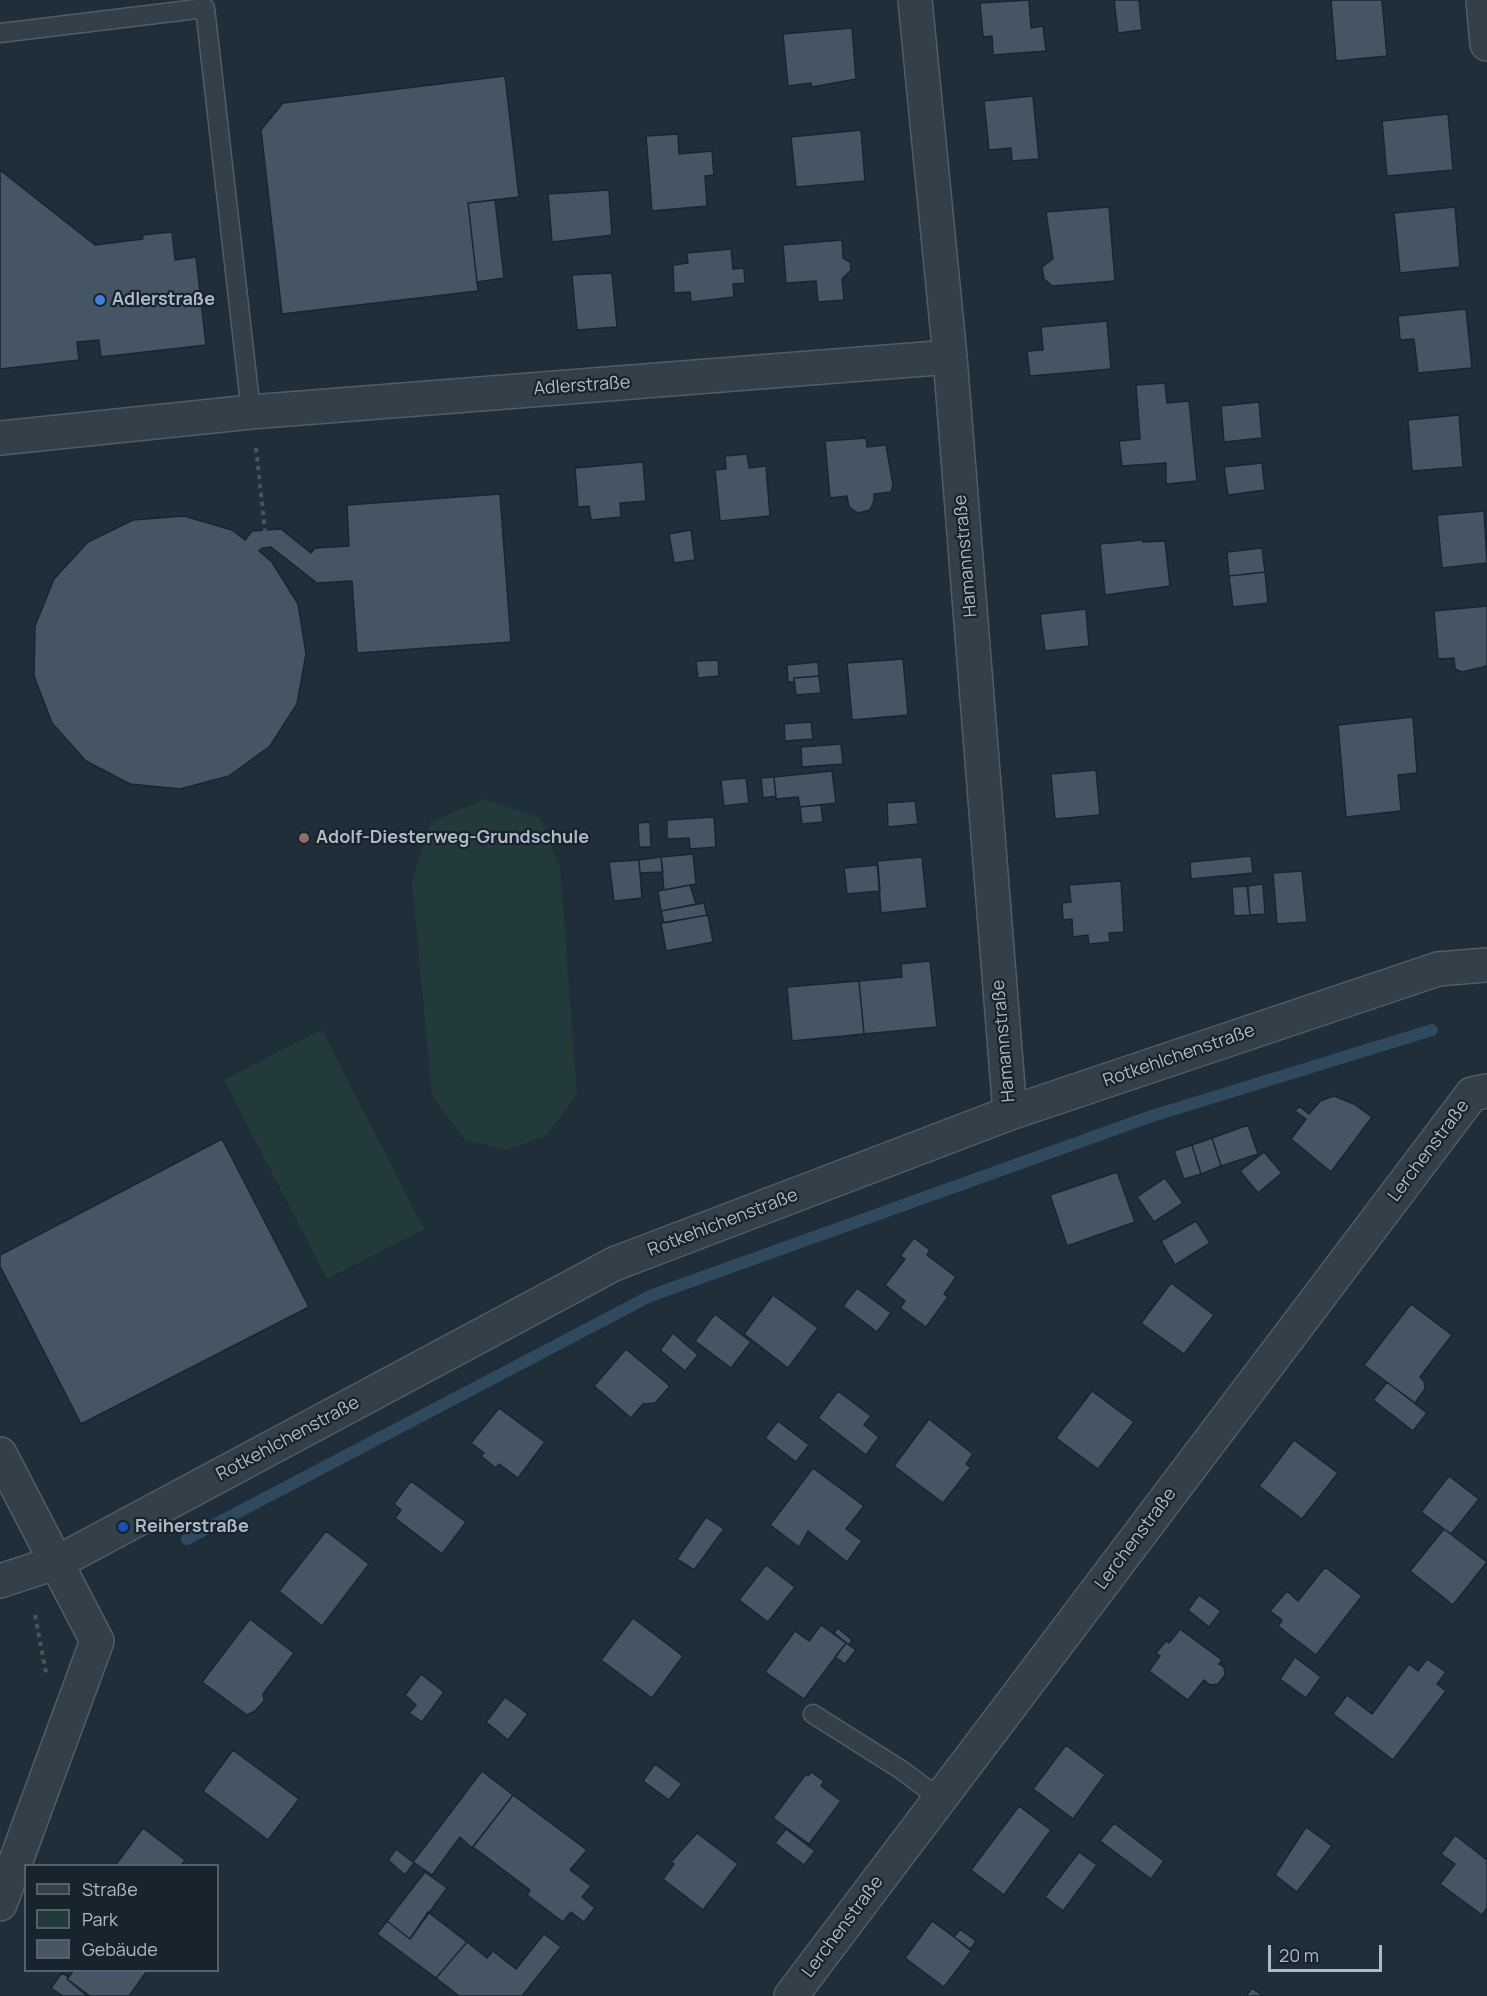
<!DOCTYPE html>
<meta charset="utf-8">
<style>
body{margin:0}
#map{position:relative;width:1487px;height:1996px;overflow:hidden;background:#1f2e38;font-family:Manrope,sans-serif}
canvas{display:block}
.legend{position:absolute;left:24px;top:1864px;width:195px;height:108px;box-sizing:border-box;background:#18242d;border:2px solid #54606a;margin:0;padding:8px 10px;list-style:none;font-size:18px;color:#adbac6}
.legend li{display:flex;align-items:center;gap:12px;height:30px}
.legend b{width:30px;border:2px solid #54606a}
.scale{position:absolute;left:1268px;top:1945px;width:114px;height:27px;box-sizing:border-box;border:3px solid #adbac6;border-top:0;padding-left:8px;font-size:18px;line-height:21px;white-space:nowrap;color:#adbac6;-webkit-text-stroke:4px #18242d;paint-order:stroke}
</style>
<div id="map">
<canvas width="1487" height="1996"></canvas>
<ul class="legend">
<li><b style="height:8px;background:#333f49"></b>Straße</li>
<li><b style="height:16px;background:#223b3a"></b>Park</li>
<li><b style="height:16px;background:#455563"></b>Gebäude</li>
</ul>
<div class="scale">20 m</div>
</div>
<script>
const ctx = document.querySelector('canvas').getContext('2d');
ctx.lineJoin = 'round';
function fill(path, color) {
  ctx.fillStyle = color;
  ctx.fill(path, 'evenodd');
}
function shape(rows) {
  const path = new Path2D();
  for (const r of rows) {
    path.moveTo(r[0], r[1]);
    for (let i = 2; i < r.length; i += 2) path.lineTo(r[i], r[i + 1]);
  }
  return path;
}
function trace(path, color, width, dash) {
  ctx.strokeStyle = color;
  ctx.lineWidth = width;
  ctx.lineCap = dash ? 'butt' : 'round';
  ctx.setLineDash(dash || []);
  ctx.stroke(path);
}
function write(font, color, halo, rows, align = 'center') {
  ctx.font = font + ' Manrope,sans-serif';
  ctx.lineWidth = 4.5;
  ctx.setLineDash([]);
  ctx.textBaseline = 'middle';
  ctx.strokeStyle = halo;
  ctx.fillStyle = color;
  for (const [text, x, y, turn = 0] of rows) {
    ctx.save();
    ctx.translate(x, y);
    ctx.rotate((+turn || 0) * Math.PI / 180);
    ctx.textAlign = isNaN(turn) ? turn : align;
    if (halo) ctx.strokeText(text, 0, 0);
    ctx.fillText(text, 0, 0);
    ctx.restore();
  }
}
fill(shape([
 [484,799,540,818,560,868,577,1094,546,1136,506,1150,465,1140,432,1095,412,882,430,823],
 [322,1030,424,1229,327,1279,224,1080]
]), '#223b3a');
trace(shape([
 [187,1539,650,1296,1149,1117,1432,1030]
]), '#2f4a5f', 12);
const building = shape([
 [1029,0,1031,28,1043,26,1046,51,993,55,992,36,983,37,980,3,1029,0],
 [1114,0,1139,0,1142,30,1118,33,1114,0],
 [1331,0,1382,0,1387,56,1336,61,1331,0],
 [852,28,856,79,812,87,811,83,788,86,783,34,852,28],
 [505,76,519,197,468,203,478,291,282,314,261,130,283,103,505,76],
 [1033,96,1039,159,1012,161,1011,148,989,150,984,101,1033,96],
 [1448,114,1453,170,1387,176,1382,121,1448,114],
 [861,130,865,181,796,187,791,137,861,130],
 [678,134,679,154,712,151,714,175,705,176,707,206,652,211,646,136,678,134],
 [0,170,95,245,143,239,142,235,172,232,175,260,196,257,206,345,101,357,99,340,77,342,79,360,0,369,0,170],
 [609,190,612,235,552,242,548,194,609,190],
 [495,200,504,278,477,282,468,203,495,200],
 [1109,207,1115,281,1052,286,1044,279,1042,267,1053,259,1046,212,1109,207],
 [1455,207,1460,267,1400,273,1394,213,1455,207],
 [842,240,843,258,850,262,851,270,842,279,844,300,818,302,816,281,786,283,783,245,842,240],
 [731,249,733,269,744,268,745,283,733,284,734,297,691,302,690,292,674,293,673,265,688,263,687,253,731,249],
 [612,273,617,327,577,330,572,275,612,273],
 [1466,309,1472,368,1418,373,1414,339,1400,340,1398,316,1466,309],
 [1107,321,1111,369,1030,376,1027,351,1043,350,1041,327,1107,321],
 [1165,383,1167,403,1189,401,1197,481,1166,484,1166,463,1122,466,1119,441,1140,439,1136,385,1165,383],
 [1259,402,1262,438,1224,442,1221,406,1259,402],
 [1459,415,1463,467,1412,471,1408,420,1459,415],
 [866,438,867,447,886,445,893,485,891,492,874,494,874,501,870,510,858,513,849,507,847,496,830,498,825,441,866,438],
 [747,454,749,468,766,466,770,516,720,521,715,470,726,469,725,456,747,454],
 [643,462,646,501,620,503,621,517,591,520,589,506,578,507,575,468,643,462],
 [1262,463,1265,490,1228,495,1224,467,1262,463],
 [500,494,511,642,357,653,352,581,317,583,271,547,262,548,259,551,272,562,298,604,306,654,297,704,270,746,229,776,180,789,130,784,86,761,52,723,34,676,35,626,54,579,88,542,133,520,184,516,232,530,245,540,252,531,281,529,311,553,315,548,349,546,347,505,500,494],
 [1484,511,1487,563,1442,568,1437,515,1484,511],
 [691,530,695,560,674,563,669,534,691,530],
 [1142,540,1143,542,1165,541,1170,586,1105,595,1100,544,1142,540],
 [1262,548,1265,572,1229,576,1227,552,1262,548],
 [1265,572,1268,603,1233,607,1229,576,1265,572],
 [1487,606,1487,666,1462,672,1455,669,1454,658,1438,659,1434,611,1487,606],
 [1086,609,1089,646,1045,651,1040,614,1086,609],
 [903,659,908,715,852,720,847,663,903,659],
 [718,660,719,676,698,678,696,661,718,660],
 [818,662,819,676,794,678,794,682,788,682,787,665,818,662],
 [819,676,821,693,796,695,794,678,819,676],
 [1413,717,1417,773,1398,775,1401,811,1346,817,1338,725,1413,717],
 [811,722,813,739,785,741,784,724,811,722],
 [841,744,843,764,802,767,801,747,841,744],
 [1096,770,1100,815,1055,819,1051,774,1096,770],
 [832,771,836,803,800,807,798,797,776,799,774,777,832,771],
 [774,777,776,796,763,798,761,778,774,777],
 [746,778,749,803,724,806,721,780,746,778],
 [915,801,918,824,888,827,887,803,915,801],
 [821,805,823,822,802,824,800,807,821,805],
 [714,817,716,847,690,849,689,838,667,839,667,820,714,817],
 [650,822,651,847,639,847,638,823,650,822],
 [693,854,696,884,664,890,661,857,693,854],
 [1251,856,1253,873,1191,879,1190,862,1251,856],
 [661,857,663,872,640,873,639,860,661,857],
 [922,857,927,908,881,913,877,861,922,857],
 [639,860,642,898,614,901,609,862,639,860],
 [878,865,880,891,847,894,844,868,878,865],
 [1302,871,1307,922,1277,924,1273,873,1302,871],
 [1121,881,1124,932,1109,933,1110,942,1089,944,1088,935,1073,937,1072,919,1063,920,1062,903,1071,902,1069,885,1121,881],
 [1263,884,1265,914,1250,915,1248,886,1263,884],
 [690,885,696,904,661,911,658,891,690,885],
 [1247,886,1250,915,1234,916,1232,887,1247,886],
 [704,903,707,915,664,923,661,911,704,903],
 [708,915,713,942,666,951,661,923,708,915],
 [930,961,937,1027,864,1034,859,981,902,977,901,964,930,961],
 [859,981,864,1034,792,1041,787,987,859,981],
 [1334,1096,1354,1104,1372,1117,1331,1172,1291,1139,1306,1119,1295,1111,1299,1106,1309,1114,1320,1101,1334,1096],
 [1248,1125,1258,1154,1221,1166,1212,1138,1248,1125],
 [1212,1138,1221,1166,1201,1174,1192,1145,1212,1138],
 [222,1139,309,1307,81,1424,0,1266,0,1255,222,1139],
 [1192,1145,1201,1174,1184,1179,1174,1151,1192,1145],
 [1264,1152,1282,1173,1258,1193,1240,1171,1264,1152],
 [1117,1172,1135,1222,1067,1246,1050,1195,1117,1172],
 [1165,1178,1183,1203,1154,1222,1137,1197,1165,1178],
 [1196,1221,1210,1243,1175,1265,1161,1241,1196,1221],
 [914,1238,930,1250,927,1255,956,1277,944,1294,948,1297,926,1327,900,1308,905,1301,885,1285,905,1259,900,1256,914,1238],
 [1171,1283,1214,1315,1184,1354,1141,1323,1171,1283],
 [857,1288,891,1313,877,1332,843,1306,857,1288],
 [773,1295,818,1328,788,1368,744,1334,773,1295],
 [1411,1304,1452,1335,1420,1377,1424,1381,1425,1389,1415,1403,1364,1365,1411,1304],
 [715,1314,751,1342,731,1368,695,1341,715,1314],
 [673,1333,698,1355,685,1371,660,1350,673,1333],
 [626,1349,670,1386,655,1403,643,1404,631,1418,594,1386,626,1349],
 [1387,1382,1427,1413,1413,1431,1373,1400,1387,1382],
 [838,1391,871,1416,864,1425,879,1437,866,1455,818,1418,838,1391],
 [1092,1391,1134,1422,1098,1469,1056,1438,1092,1391],
 [499,1408,545,1442,518,1478,499,1464,496,1468,481,1456,484,1453,471,1443,499,1408],
 [929,1419,973,1454,966,1464,971,1467,943,1503,894,1466,929,1419],
 [778,1421,809,1445,796,1462,765,1438,778,1421],
 [1294,1440,1338,1473,1302,1519,1259,1486,1294,1440],
 [813,1468,864,1506,846,1529,862,1541,847,1562,808,1531,799,1547,770,1525,813,1468],
 [1449,1476,1479,1499,1451,1534,1421,1512,1449,1476],
 [411,1481,466,1522,442,1554,395,1518,401,1510,394,1504,411,1481],
 [706,1517,724,1529,694,1570,677,1559,706,1517],
 [1444,1529,1487,1562,1453,1605,1410,1571,1444,1529],
 [326,1531,369,1564,322,1626,279,1591,326,1531],
 [766,1565,795,1587,768,1622,739,1600,766,1565],
 [1325,1567,1362,1596,1316,1655,1278,1626,1282,1620,1270,1611,1287,1591,1298,1601,1325,1567],
 [1199,1595,1221,1611,1209,1627,1188,1610,1199,1595],
 [633,1618,683,1656,652,1698,601,1660,633,1618],
 [250,1619,294,1653,263,1694,264,1701,255,1711,247,1715,202,1682,250,1619],
 [821,1625,846,1643,804,1699,765,1672,795,1631,809,1641,821,1625],
 [838,1628,852,1640,849,1645,834,1633,838,1628],
 [1180,1629,1222,1660,1219,1664,1224,1667,1225,1675,1218,1684,1210,1685,1204,1680,1188,1700,1149,1671,1160,1656,1156,1653,1166,1641,1169,1643,1180,1629],
 [846,1643,856,1650,845,1664,835,1657,846,1643],
 [1295,1657,1321,1677,1306,1698,1280,1679,1295,1657],
 [1427,1659,1446,1672,1437,1684,1446,1691,1393,1760,1333,1714,1347,1695,1372,1714,1409,1664,1418,1671,1427,1659],
 [421,1674,444,1692,422,1722,409,1713,416,1705,405,1695,421,1674],
 [505,1697,528,1714,508,1740,486,1722,505,1697],
 [1066,1745,1105,1775,1073,1819,1033,1789,1066,1745],
 [233,1750,299,1799,268,1840,203,1791,233,1750],
 [655,1764,682,1784,669,1800,643,1781,655,1764],
 [482,1771,513,1795,472,1848,460,1837,432,1875,413,1862,482,1771],
 [811,1772,824,1781,821,1786,841,1801,809,1844,773,1818,806,1774,808,1776,811,1772],
 [513,1795,587,1850,570,1870,591,1886,582,1897,595,1908,584,1922,571,1912,563,1922,527,1895,530,1890,473,1847,513,1795],
 [1019,1806,1051,1830,1004,1895,971,1870,1019,1806],
 [1114,1823,1164,1861,1151,1879,1100,1841,1114,1823],
 [1306,1827,1332,1846,1297,1892,1275,1875,1306,1827],
 [143,1828,185,1860,181,1866,115,1866,143,1828],
 [786,1829,815,1851,804,1865,775,1843,786,1829],
 [697,1833,738,1864,703,1910,663,1879,674,1864,671,1862,697,1833],
 [1455,1835,1487,1860,1487,1908,1482,1915,1440,1884,1455,1864,1441,1854,1455,1835],
 [396,1849,414,1863,405,1875,388,1860,396,1849],
 [1079,1852,1097,1865,1063,1911,1045,1897,1079,1852],
 [425,1872,447,1888,410,1939,387,1921,425,1872],
 [428,1912,467,1942,436,1978,377,1934,387,1921,410,1939,428,1912],
 [932,1921,972,1950,944,1987,905,1958,932,1921],
 [960,1929,976,1941,970,1950,954,1937,960,1929],
 [544,1934,561,1947,522,1996,459,1996,436,1978,467,1942,487,1958,493,1951,516,1969,544,1934],
 [74,1970,146,1970,147,1971,129,1996,90,1996,67,1979,74,1970],
 [62,1973,69,1977,67,1979,87,1996,63,1996,51,1988,62,1973],
 [1252,1988,1263,1996,1246,1996,1252,1988]
]);
fill(building, '#455563');
trace(building, '#1a262f', 1.5);
const lane = shape([
 [0,33,205,8,251,412],
 [813,1714,903,1771,940,1799]
]);
const street = shape([
 [915,0,950,357,1010,1113],
 [1483,0,1487,44],
 [0,438,251,412,950,357],
 [0,1454,97,1641,0,1904],
 [0,1581,58,1562,614,1264,1010,1113,1438,969,1487,965],
 [791,1996,1472,1094,1487,1091]
]);
trace(lane, '#505d67', 21);
trace(street, '#505d67', 36);
trace(shape([
 [256,448,265,531],
 [35,1615,46,1673]
]), '#405857', 4, [4.5, 4.5]);
trace(lane, '#333f49', 18);
trace(street, '#333f49', 33);
for (const [x, y, r, color] of [
 [100,300,6,"#3f7fe0"],
 [304,838,6,"#8d6e63"],
 [123,1527,6,"#1a4fb4"]
]) {
  const dot = new Path2D();
  dot.arc(x, y, r, 0, 2 * Math.PI);
  ctx.fillStyle = color;
  ctx.fill(dot);
  trace(dot, '#18242d', 2);
}
write('bold 18px', '#adbac6', '#18242d', [
 ["Adlerstraße",112,300],
 ["Adolf-Diesterweg-Grundschule",316,838],
 ["Reiherstraße",135,1527]
], 'left');
write('18px', '#adbac6', '#18242d', [
 ["Adlerstraße",582,386,-4],
 ["Hamannstraße",966,556,-95],
 ["Hamannstraße",1004,1041,-95],
 ["Rotkehlchenstraße",1179,1056,-19],
 ["Lerchenstraße",1429,1151,-53],
 ["Rotkehlchenstraße",723,1223,-21],
 ["Rotkehlchenstraße",288,1439,-28],
 ["Lerchenstraße",1136,1539,-53],
 ["Lerchenstraße",843,1927,-53]
]);
</script>
